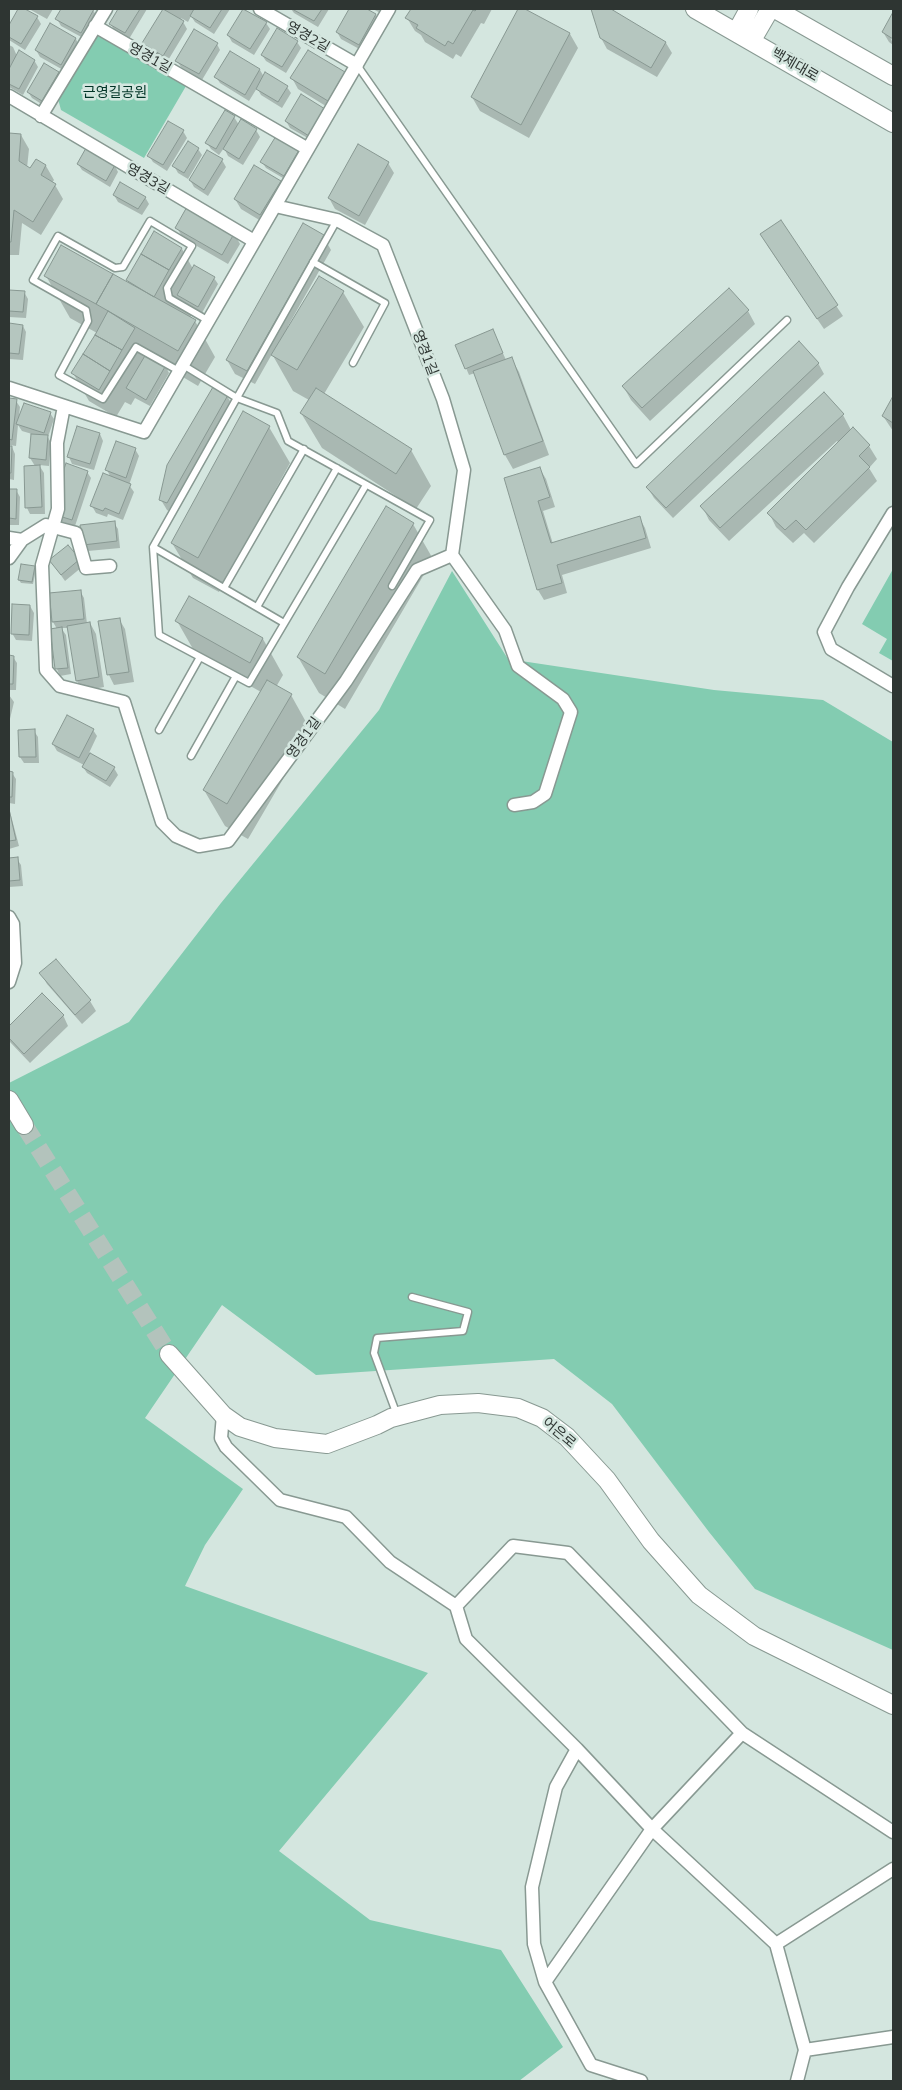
<!DOCTYPE html>
<meta charset="utf-8">
<style>
body{margin:0}
#map{position:relative;width:902px;height:2090px;overflow:hidden;background:#d4e6df;font-family:Mulish,sans-serif}
canvas{display:block}
.frame{position:absolute;inset:0;border:10px solid #2e3532;pointer-events:none}
</style>
<div id="map">
<canvas width="902" height="2090"></canvas>
<div class="frame"></div>
</div>
<script>
const ctx = document.querySelector('canvas').getContext('2d');
ctx.lineJoin = 'round';
function fill(path, color) {
  ctx.fillStyle = color;
  ctx.fill(path, 'evenodd');
}
function shape(rows) {
  const path = new Path2D();
  for (const r of rows) {
    path.moveTo(r[0], r[1]);
    for (let i = 2; i < r.length; i += 2) path.lineTo(r[i], r[i + 1]);
  }
  return path;
}
function trace(path, color, width, dash) {
  ctx.strokeStyle = color;
  ctx.lineWidth = width;
  ctx.lineCap = dash ? 'butt' : 'round';
  ctx.setLineDash(dash || []);
  ctx.stroke(path);
}
function write(font, color, halo, rows, align = 'center') {
  ctx.font = font + ' Mulish,"Noto Sans KR",sans-serif';
  ctx.lineWidth = 5;
  ctx.setLineDash([]);
  ctx.textBaseline = 'middle';
  ctx.strokeStyle = halo;
  ctx.fillStyle = color;
  for (const [text, x, y, turn = 0] of rows) {
    ctx.save();
    ctx.translate(x, y);
    ctx.rotate((+turn || 0) * Math.PI / 180);
    ctx.textAlign = isNaN(turn) ? turn : align;
    if (halo) ctx.strokeText(text, 0, 0);
    ctx.fillText(text, 0, 0);
    ctx.restore();
  }
}
fill(shape([
 [98,34,186,86,144,158,61,110,58,99],
 [893,569,893,661,879,653,887,639,862,624],
 [452,571,508,659,714,690,823,700,893,742,893,1650,755,1589,709,1532,612,1404,554,1359,316,1375,222,1305,145,1418,243,1489,205,1545,185,1586,428,1673,279,1851,370,1920,501,1950,563,2047,519,2081,9,2081,9,1083,129,1022,221,903,379,710]
]), '#83ccb1');
fill(shape([
 [20,9,37,17,41,24,25,50,9,40,9,28],
 [29,9,53,9,47,19],
 [63,9,93,10,97,17,85,39,61,26,57,19],
 [120,9,147,9,129,39,114,30,111,24],
 [164,9,230,9,214,34,195,22,191,16,188,22,181,18,187,29,167,62,147,50,143,43],
 [244,9,266,23,270,29,254,55,232,42,228,35],
 [291,9,329,9,318,27,294,13],
 [350,9,364,9,376,15,379,22,363,51,341,39,337,32],
 [373,9,388,9,384,15],
 [412,9,492,9,484,24,481,23,461,57,456,54,453,59,425,42,421,35,415,31,407,18],
 [520,9,570,34,578,48,529,138,480,111,472,97],
 [593,9,609,9,666,43,672,53,657,77,607,49,601,38],
 [893,15,893,37,890,35,893,45,889,42,883,32],
 [51,25,76,39,79,46,65,71,40,57,36,50],
 [297,42,301,48,286,73,266,61,262,55],
 [217,44,220,50,202,80,181,67,177,61],
 [9,45,13,47,17,56,34,60,38,67,23,95,9,87],
 [308,51,344,73,350,84,334,111,298,89,292,78],
 [44,64,59,73,62,80,46,107,32,98,28,92],
 [260,70,264,77,287,87,291,93,282,108,261,95,257,88,249,101,220,83,216,77],
 [301,96,313,141,290,128,286,121],
 [234,117,239,125,241,121,256,130,260,137,243,165,228,156,224,148,219,155,211,149,207,143],
 [183,131,187,138,167,171,153,162,149,156],
 [9,134,21,135,29,149,27,168,31,170,37,161,46,166,54,180,52,183,55,185,63,199,41,235,22,223,19,255,9,255],
 [198,149,202,155,188,179,178,173,174,166],
 [298,151,302,157,288,181,266,168,262,162],
 [222,160,226,167,208,196,194,187,190,180],
 [388,163,394,173,365,225,335,209,329,198],
 [78,164,115,166,118,172,110,187,82,170],
 [280,182,286,192,266,224,241,209,235,199],
 [114,195,145,197,149,204,142,215,118,202],
 [780,222,843,316,824,329,767,245],
 [177,228,234,233,240,244,228,264,183,238],
 [323,236,331,250,288,326,290,327,343,292,364,327,324,394,411,450,431,486,416,509,322,448,301,413,309,400,293,391,272,354,255,384,235,374,227,360],
 [182,249,193,269,214,278,218,284,202,313,195,309,190,318,195,321,215,357,198,386,166,367,169,373,150,406,135,398,131,405,125,402,116,417,89,401,73,373,97,333,70,318,46,276,130,284,127,280],
 [9,291,24,292,28,299,26,318,9,317],
 [748,311,755,324,650,421,631,400,623,386],
 [9,324,23,326,26,332,23,360,9,359],
 [493,331,506,360,511,358,519,372,549,455,513,469,505,455,475,373,469,375,466,368],
 [818,363,824,374,673,518,654,498,648,488],
 [227,396,233,406,172,513,167,510,161,500],
 [893,399,893,431,883,416],
 [9,400,16,401,20,407,19,416,50,413,54,419,48,437,51,443,49,466,39,465,44,473,45,514,30,514,27,508,35,466,30,458,32,434,22,431,18,425,16,446,9,445],
 [244,413,269,427,290,463,219,592,193,578,172,543],
 [843,415,851,430,869,446,877,459,869,468,877,481,814,543,804,533,793,543,776,527,769,513,839,443,837,441,729,541,709,520,702,506],
 [78,428,100,434,103,441,94,470,72,464,69,457],
 [9,447,12,447,15,454,14,480,9,479],
 [135,449,139,456,129,485,134,492,123,520,108,514,107,517,96,513,92,506,111,478,107,470],
 [540,469,546,479,555,507,543,511,553,544,639,517,645,528,651,548,562,575,567,593,544,600,538,590,506,479],
 [87,472,91,478,75,526,62,522,58,515,59,488],
 [9,490,16,490,20,497,19,525,9,525],
 [114,523,118,529,120,548,88,551,84,545],
 [413,524,433,559,345,709,319,693,298,657],
 [68,547,82,567,65,581,51,561],
 [34,567,36,570,33,584,21,583,19,580],
 [80,591,84,598,87,624,90,623,96,634,104,687,83,691,77,681,68,628,61,628,66,635,71,674,60,676,57,669,51,630,57,629,53,622,50,594],
 [189,598,263,639,283,675,276,687,291,695,311,731,248,839,225,826,204,790,261,692,197,656,177,621],
 [30,606,34,613,32,641,16,640,12,633],
 [119,619,125,629,134,682,114,685,109,675,100,622],
 [9,657,13,657,17,663,16,690,9,690],
 [9,695,14,702,9,723],
 [93,730,97,736,89,753,114,768,118,775,110,787,87,773,83,767,84,765,57,751,53,744],
 [34,731,38,737,39,763,24,763,20,757],
 [9,773,12,773,16,779,15,804,9,803],
 [9,808,19,846,9,849],
 [9,859,17,859,21,865,23,886,9,887],
 [55,961,90,1001,96,1011,82,1024,47,984,41,973],
 [42,995,63,1015,68,1026,30,1063,10,1042,9,1028]
]), '#0003');
const building = shape([
 [18,9,25,9,38,16,21,44,9,37,9,25,18,9],
 [61,9,94,9,81,33,55,19,61,9],
 [118,9,140,9,125,33,109,24,118,9],
 [163,9,184,21,163,56,142,43,163,9],
 [194,9,222,9,210,28,190,16,194,9],
 [243,9,267,22,250,49,227,35,243,9],
 [292,9,322,9,314,21,292,9],
 [349,9,367,9,376,14,359,45,336,32,349,9],
 [411,9,477,9,475,11,473,10,453,44,448,41,445,46,416,28,418,25,405,18,411,9],
 [518,9,525,9,570,33,521,125,471,97,518,9],
 [591,9,611,9,666,42,651,68,600,38,591,9],
 [893,12,893,39,882,32,893,12],
 [50,23,76,38,61,65,35,50,50,23],
 [277,28,298,41,282,67,261,55,277,28],
 [194,29,218,43,199,74,175,61,194,29],
 [19,50,35,60,19,89,9,84,9,69,19,50],
 [308,50,345,72,328,101,290,78,308,50],
 [230,51,260,69,245,95,214,77,230,51],
 [44,63,59,72,42,101,27,92,44,63],
 [265,72,288,86,278,102,256,89,265,72],
 [301,94,325,109,309,136,285,121,301,94],
 [225,110,235,116,216,149,205,143,225,110],
 [241,119,257,129,239,159,223,149,241,119],
 [168,121,184,130,163,165,147,156,168,121],
 [9,133,21,134,19,161,30,168,36,159,46,165,41,175,56,184,33,222,14,210,11,242,9,242,9,133],
 [276,136,299,150,284,176,260,162,276,136],
 [188,141,199,148,184,173,172,166,188,141],
 [358,144,389,162,359,216,328,198,358,144],
 [86,148,115,165,106,181,77,164,86,148],
 [207,150,223,159,204,190,189,180,207,150],
 [254,165,281,181,260,215,234,199,254,165],
 [120,182,146,197,138,209,113,195,120,182],
 [188,205,235,232,222,255,175,228,188,205],
 [781,220,838,305,817,319,760,234,781,220],
 [303,223,324,235,247,371,226,360,303,223],
 [154,231,182,248,169,270,141,254,154,231],
 [61,245,113,274,96,304,44,276,61,245],
 [141,254,169,270,154,297,126,280,141,254],
 [194,265,215,277,198,307,177,295,194,265],
 [113,274,196,320,178,351,96,304,113,274],
 [319,276,344,291,297,370,271,355,319,276],
 [729,288,749,310,642,408,622,386,729,288],
 [9,290,25,291,23,312,9,311,9,290],
 [108,311,135,328,122,350,95,335,108,311],
 [9,323,23,325,19,354,9,353,9,323],
 [493,329,503,353,465,369,455,345,493,329],
 [95,335,122,350,110,371,83,354,95,335],
 [799,341,819,363,666,508,646,487,799,341],
 [83,354,110,371,99,390,71,373,83,354],
 [146,354,166,365,146,400,126,388,146,354],
 [512,357,543,441,504,455,473,371,512,357],
 [213,387,228,395,167,503,159,500,167,465,213,387],
 [316,388,412,449,396,474,300,413,316,388],
 [824,392,844,414,720,528,700,506,824,392],
 [893,396,893,423,882,416,893,396],
 [9,398,17,399,12,440,9,439,9,398],
 [24,403,51,412,44,433,16,424,24,403],
 [243,411,270,426,198,558,171,543,243,411],
 [77,426,100,433,90,464,67,457,77,426],
 [853,427,870,445,859,456,870,467,806,530,796,520,785,530,767,513,853,427],
 [31,434,48,435,46,460,29,458,31,434],
 [116,441,136,448,126,478,105,470,116,441],
 [9,446,12,446,11,473,9,473,9,446],
 [66,463,88,471,72,520,56,515,64,491,58,488,66,463],
 [40,465,42,507,25,508,24,466,40,465],
 [540,467,550,497,538,501,551,543,640,516,646,538,557,565,562,583,537,590,504,478,540,467],
 [103,473,131,484,119,514,105,508,103,511,90,506,103,473],
 [9,489,17,489,16,519,9,518,9,489],
 [386,506,414,523,325,674,297,657,386,506],
 [115,521,117,541,83,545,80,525,115,521],
 [68,545,80,559,61,575,49,560,68,545],
 [21,564,35,566,32,582,18,580,21,564],
 [81,590,84,619,52,622,49,593,81,590],
 [189,596,263,638,250,663,175,621,189,596],
 [12,604,30,605,29,635,11,634,12,604],
 [120,618,129,672,107,675,98,621,120,618],
 [90,622,99,677,76,681,67,626,90,622],
 [62,627,68,668,55,669,50,629,62,627],
 [9,655,14,656,13,684,9,684,9,655],
 [267,680,292,694,227,804,203,790,267,680],
 [67,715,94,729,79,758,52,744,67,715],
 [35,729,36,757,19,757,18,730,35,729],
 [90,753,115,767,106,781,82,767,90,753],
 [9,771,13,772,12,797,9,797,9,771],
 [9,809,16,840,9,841,9,809],
 [18,857,20,880,9,881,9,858,18,857],
 [56,959,91,1000,75,1015,39,973,56,959],
 [42,993,64,1015,24,1054,9,1038,9,1026,42,993]
]);
fill(building, '#b5c6bf');
trace(building, '#889892', 1);
trace(shape([
 [24,1125,169,1354]
]), '#b3c3bc', 18, [18, 9]);
const lane = shape([
 [357,65,636,464,787,320],
 [337,220,153,547,159,635,249,683,366,485],
 [313,262,385,303,353,363],
 [183,365,237,398,277,413,288,441,430,520,392,586],
 [179,371,136,347,103,399,59,375,88,321,86,310,33,280,58,236,115,268,123,267,150,221,192,246,167,288,169,298,209,321],
 [153,547,284,623],
 [224,588,304,449],
 [257,607,337,468],
 [159,730,200,657],
 [191,756,236,676],
 [397,1415,374,1353,377,1338,463,1331,468,1312,412,1297]
]);
const street = shape([
 [260,9,357,65],
 [95,26,308,149],
 [9,96,254,241],
 [41,116,106,9],
 [9,388,144,432,389,9],
 [64,406,57,443,58,509,42,565,46,670,60,686,124,702,162,822,176,836,199,846,228,841,346,681,417,570,452,555,464,470,443,399,383,245,337,220,275,206],
 [893,513,848,587,824,632,831,649,893,686],
 [9,538,22,540,46,525,76,533,86,568,110,566],
 [452,555,505,630,518,666,563,699,571,712,545,794,533,802,514,805],
 [9,558,22,540],
 [9,917,13,924,15,963,9,982],
 [223,1415,221,1438,226,1447,280,1500,346,1517,390,1562,456,1606,466,1639,577,1749,652,1829,776,1944,805,2050,797,2081],
 [456,1606,513,1546,568,1553,742,1733,893,1832],
 [776,1944,893,1869],
 [545,1982,534,1944,532,1887,556,1787,577,1749],
 [805,2050,893,2037],
 [641,2081,591,2065,545,1982,652,1829,742,1733]
]);
const secondary = shape([
 [695,9,893,123],
 [775,9,893,76],
 [737,31,749,9],
 [752,40,770,9],
 [9,1100,24,1125],
 [169,1354,223,1415,240,1427,275,1438,327,1444,377,1425,391,1418,440,1405,478,1403,518,1408,542,1418,567,1437,607,1480,651,1541,699,1595,754,1636,893,1705]
]);
trace(lane, '#889992', 9);
trace(street, '#889992', 15);
trace(secondary, '#889992', 20);
trace(lane, '#fff', 6);
trace(street, '#fff', 12);
trace(secondary, '#fff', 18);
write('14px', '#2e3532', '#d4e6df', [
 ["영경2길",308,37,30],
 ["영경1길",150,58,30],
 ["백제대로",795,65,30],
 ["영경3길",148,179,30],
 ["영경1길",425,353,69],
 ["영경1길",304,738,-54],
 ["어은로",559,1433,40]
]);
write('14px', '#013426', '#d4e6df', [
 ["근영길공원",115,93]
]);
</script>
